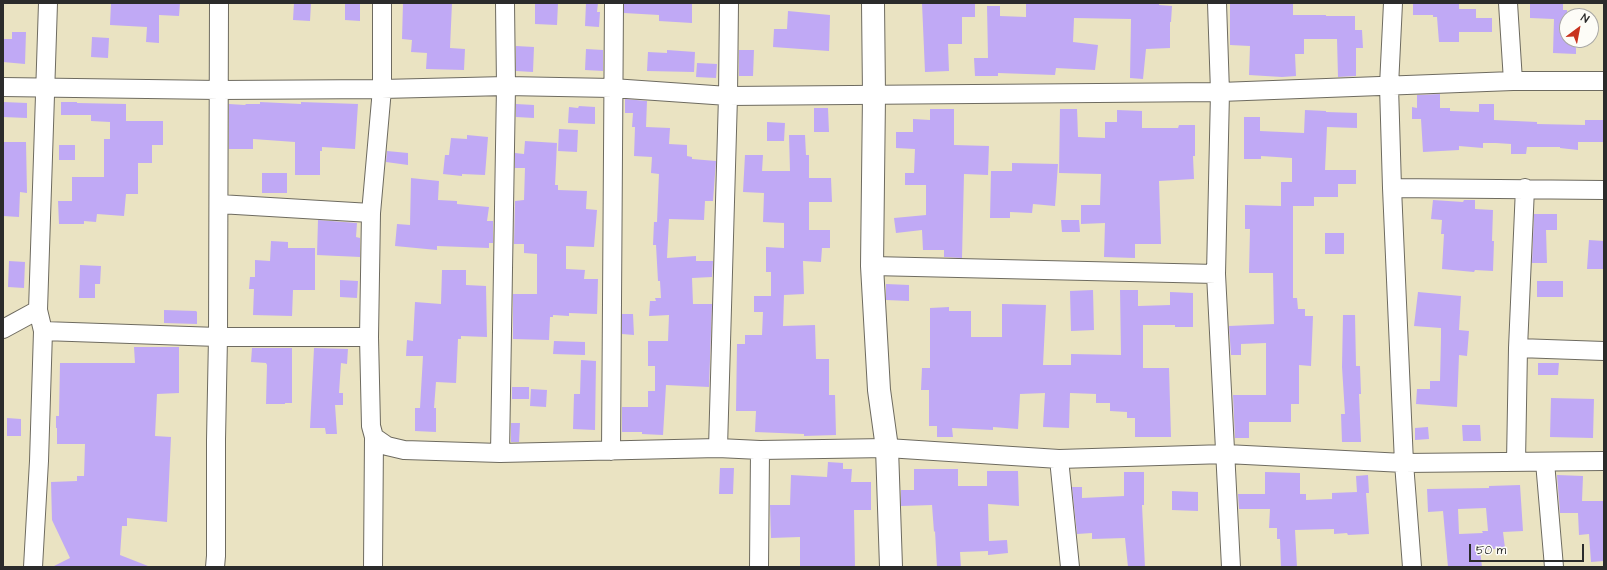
<!DOCTYPE html>
<style>
body{margin:0}
#map{position:relative;width:1607px;height:570px;overflow:hidden;background:#eae3c2;font-family:"Architects Daughter",sans-serif}
canvas{display:block}
.frame{position:absolute;inset:0;border:4px solid #2b2b2b;pointer-events:none}
.north{position:absolute;left:1559px;top:8px;width:40px;height:40px;box-sizing:border-box;background:#fdfcf7;border:1px solid #a9a8a5;border-radius:50%;rotate:32deg;font-size:11px;font-weight:700;line-height:16px;text-align:center;color:#2b2b2b}
.north::after{content:'';display:block;margin:auto;width:14px;height:18px;background:#c8321e;clip-path:polygon(50% 0,100% 100%,50% 72%,0 100%)}
.scale{position:absolute;left:1469px;top:544px;width:115px;height:18px;box-sizing:border-box;border:2px solid #2b2b2b;border-top:0;padding-left:5px;font-size:12px;line-height:14px;white-space:nowrap;color:#2b2b2b;-webkit-text-stroke:3px #fdfcf7;paint-order:stroke}
</style>
<div id="map">
<canvas width="1607" height="570"></canvas>
<div class="frame"></div>
<div class="north">N</div>
<div class="scale">50 m</div>
</div>
<script>
const ctx = document.querySelector('canvas').getContext('2d');
ctx.lineJoin = 'round';
function fill(path, color) {
  ctx.fillStyle = color;
  ctx.fill(path, 'evenodd');
}
function shape(rows) {
  const path = new Path2D();
  for (const r of rows) {
    path.moveTo(r[0], r[1]);
    for (let i = 2; i < r.length; i += 2) path.lineTo(r[i], r[i + 1]);
  }
  return path;
}
function trace(path, color, width, dash) {
  ctx.strokeStyle = color;
  ctx.lineWidth = width;
  ctx.lineCap = dash ? 'butt' : 'round';
  ctx.setLineDash(dash || []);
  ctx.stroke(path);
}
fill(shape([
 [111,3,180,3,179,16,159,15,159,43,146,42,147,27,110,25],
 [294,3,311,3,310,21,293,20],
 [345,3,360,3,360,21,345,20],
 [403,3,452,3,450,48,465,49,464,70,426,69,427,53,411,52,412,40,402,39],
 [535,3,558,3,557,25,535,24],
 [586,3,598,3,597,12,600,12,599,27,585,26],
 [624,3,692,3,692,23,659,21,659,15,624,13],
 [922,3,975,3,975,17,962,17,962,44,948,44,949,71,925,72],
 [1026,3,1159,3,1159,5,1172,6,1171,22,1170,22,1170,48,1146,49,1143,79,1130,78,1131,19,1074,18,1073,42,1098,45,1095,70,1056,68,1055,75,998,73,998,76,975,76,974,58,988,58,987,6,1000,6,1000,16,1026,17],
 [1230,3,1293,3,1293,15,1326,15,1326,16,1355,16,1355,30,1362,30,1363,48,1356,48,1356,76,1338,77,1337,39,1304,39,1304,54,1295,54,1296,76,1282,77,1249,75,1250,46,1230,45],
 [1413,3,1459,3,1459,9,1476,9,1476,18,1492,18,1492,32,1459,32,1459,42,1439,42,1437,17,1433,17,1433,15,1413,15],
 [1530,3,1563,3,1563,10,1567,10,1567,40,1576,40,1576,54,1553,53,1554,19,1530,18],
 [788,11,830,15,829,51,773,47,774,29,787,29],
 [12,32,26,32,25,64,3,62,3,39,12,39],
 [92,37,109,38,108,58,91,57],
 [516,46,534,47,533,72,516,71],
 [586,49,603,50,603,71,585,70],
 [667,50,695,52,694,72,647,71,648,52,667,53],
 [739,50,754,50,753,76,739,76],
 [697,63,717,64,716,78,696,77],
 [1440,94,1440,108,1450,108,1450,111,1479,112,1479,104,1494,104,1494,120,1537,122,1537,124,1585,125,1585,120,1604,120,1604,142,1578,142,1578,150,1560,148,1560,147,1527,147,1526,154,1511,154,1511,144,1496,143,1483,143,1483,148,1459,146,1459,150,1423,152,1421,119,1412,119,1412,107,1417,108,1417,95],
 [625,99,647,101,646,127,670,128,669,144,687,145,687,156,692,157,692,159,716,161,713,201,705,201,704,220,669,219,667,258,696,256,696,261,713,261,712,277,692,278,693,304,712,304,709,387,666,385,663,435,642,434,642,432,622,432,622,407,648,407,648,391,655,391,655,366,648,366,648,341,668,341,669,315,649,316,650,301,656,301,655,298,661,298,660,281,658,281,656,245,653,245,654,222,657,222,659,174,651,173,652,157,634,156,635,127,632,127,633,113,625,113],
 [3,102,27,103,27,118,3,117],
 [61,102,77,102,77,103,126,104,126,121,163,121,163,145,152,145,152,163,138,163,138,194,126,194,124,216,97,214,96,222,84,221,84,224,59,224,58,201,72,201,72,177,104,177,104,139,110,139,110,122,91,121,91,115,61,115],
 [260,102,301,104,301,102,358,104,355,149,322,147,322,151,320,151,320,175,295,175,295,142,253,139,253,149,229,149,229,104,245,105,246,104,260,104],
 [516,104,534,105,534,118,516,117],
 [579,106,595,107,595,124,568,123,569,107,578,108],
 [814,108,828,108,829,132,814,132],
 [930,109,954,109,954,145,989,146,988,175,964,174,962,258,944,257,944,250,923,250,922,230,896,233,894,218,926,215,926,185,905,185,905,173,914,173,915,149,896,148,896,132,913,132,913,119,930,120],
 [1060,109,1077,109,1078,137,1105,138,1105,122,1117,122,1117,110,1142,111,1142,128,1178,128,1179,125,1195,125,1195,156,1193,156,1194,179,1159,181,1161,244,1135,244,1135,258,1104,257,1105,223,1081,224,1081,205,1100,205,1101,174,1059,173],
 [1305,110,1326,111,1326,112,1357,113,1357,128,1327,127,1325,170,1356,170,1356,184,1338,184,1338,197,1314,197,1314,206,1293,206,1293,298,1297,298,1298,309,1305,309,1305,316,1313,316,1311,366,1299,365,1299,404,1291,404,1291,422,1249,422,1249,438,1235,438,1233,395,1266,395,1266,343,1241,344,1241,355,1231,355,1229,326,1274,324,1273,273,1249,273,1250,229,1245,229,1245,205,1281,206,1281,182,1292,182,1292,158,1261,156,1261,159,1244,159,1244,117,1260,117,1260,131,1304,133],
 [767,122,785,123,784,141,767,141],
 [559,129,578,130,577,152,558,151],
 [467,135,488,137,485,175,462,174,462,176,443,174,445,155,449,155,451,138,467,139],
 [789,135,805,135,806,155,809,155,809,178,831,178,832,202,809,202,809,230,830,230,830,248,822,248,821,262,803,261,804,294,784,295,783,326,815,325,816,359,829,359,829,395,835,395,836,435,804,436,804,434,755,432,756,411,736,411,737,344,745,344,745,335,762,335,763,312,754,312,754,296,771,296,771,272,766,272,766,247,784,248,784,223,763,222,764,193,743,192,745,155,763,155,762,171,790,171],
 [525,141,557,143,555,185,558,185,558,190,587,191,586,209,597,210,594,247,566,246,566,269,585,270,584,279,598,279,597,314,569,313,569,316,553,315,553,317,550,317,549,340,513,339,513,294,537,294,537,254,524,253,524,244,514,244,515,201,524,200,525,168,515,168,515,153,524,154],
 [3,142,26,142,27,193,20,192,19,217,3,216],
 [59,145,75,145,75,160,59,160],
 [387,151,408,153,408,165,386,162],
 [1012,163,1058,164,1055,206,1033,204,1032,213,1010,212,1010,218,990,218,991,171,1012,171],
 [262,173,287,173,287,193,262,193],
 [411,178,439,181,438,200,457,201,457,204,489,207,487,221,493,221,493,243,489,243,489,248,437,246,437,250,395,246,397,224,410,225],
 [1433,200,1463,202,1464,200,1475,200,1475,209,1493,210,1492,241,1494,241,1493,271,1475,270,1474,272,1442,269,1444,234,1441,234,1442,220,1431,219],
 [1534,214,1557,214,1557,230,1546,230,1547,263,1532,263],
 [318,220,357,223,356,237,360,238,360,257,317,255],
 [1061,220,1079,220,1080,232,1062,232],
 [1325,233,1344,233,1344,254,1325,254],
 [1589,240,1604,241,1604,269,1587,269],
 [271,241,288,242,288,248,315,248,315,290,293,290,292,316,253,315,254,289,249,289,250,277,255,277,255,260,270,261],
 [9,261,25,262,24,288,8,287],
 [80,265,101,266,100,284,95,284,95,298,79,298],
 [442,270,466,270,466,285,486,286,487,337,461,336,461,339,458,339,456,383,436,382,434,408,436,408,436,432,415,431,415,408,420,408,423,356,406,356,407,340,413,341,415,302,441,304],
 [340,280,358,281,357,298,340,297],
 [1537,281,1563,281,1563,297,1537,297],
 [886,284,909,285,909,301,886,300],
 [1093,290,1094,330,1071,331,1070,291],
 [1120,290,1138,290,1138,306,1170,305,1170,292,1193,293,1193,327,1175,327,1175,325,1143,325,1143,368,1169,368,1171,437,1135,437,1135,418,1127,418,1127,412,1110,411,1110,403,1096,403,1096,394,1070,393,1069,428,1043,427,1045,393,1020,394,1018,429,993,427,993,430,952,428,953,437,937,437,937,426,929,426,929,390,921,390,922,368,930,368,930,308,949,307,949,311,971,311,971,337,1002,337,1002,304,1046,305,1043,365,1071,365,1071,354,1121,355],
 [1418,292,1461,296,1459,330,1469,331,1467,356,1459,355,1457,407,1416,404,1417,389,1430,389,1430,381,1440,381,1441,337,1441,328,1414,326],
 [164,310,196,311,197,312,197,324,164,323],
 [622,314,633,314,634,335,622,334],
 [1343,315,1355,315,1356,366,1360,366,1361,394,1359,394,1361,442,1342,442,1341,414,1345,414,1342,367],
 [554,341,585,342,585,355,553,354],
 [134,347,179,347,179,393,157,394,155,436,171,437,167,522,127,518,127,526,122,526,120,555,148,566,147,567,52,567,70,558,52,520,51,482,77,481,77,476,84,476,85,444,57,444,57,428,56,428,56,416,59,416,60,363,135,363],
 [252,348,292,348,292,403,285,403,285,404,266,404,267,365,266,363,251,362],
 [314,348,348,349,347,364,341,363,339,393,343,393,343,405,335,405,337,434,326,434,325,428,310,428],
 [581,360,596,361,595,430,573,429,574,394,580,394],
 [1538,363,1559,363,1558,375,1538,375],
 [512,387,529,387,529,399,512,399],
 [531,389,547,390,546,407,530,406],
 [1551,398,1594,399,1593,438,1550,437],
 [7,418,21,419,21,436,7,436],
 [511,423,520,423,519,442,511,442],
 [1462,425,1480,425,1481,441,1463,441],
 [1428,427,1429,439,1415,440,1415,428],
 [828,462,843,463,843,469,852,469,851,482,871,482,871,510,854,510,855,567,800,567,800,537,771,538,770,505,790,505,791,475,827,477],
 [720,468,734,468,733,494,719,494],
 [914,469,958,469,958,486,987,486,987,471,1018,471,1019,506,988,504,989,541,1007,540,1008,553,988,555,988,551,960,552,961,567,937,567,935,531,934,532,932,505,901,506,901,490,914,490],
 [1124,472,1144,472,1144,505,1142,505,1145,567,1128,567,1125,538,1092,539,1092,533,1077,534,1072,487,1082,487,1082,498,1124,496],
 [1265,472,1300,473,1300,494,1306,494,1306,500,1332,499,1332,493,1357,492,1356,476,1368,475,1369,493,1366,493,1369,534,1348,535,1347,533,1334,534,1334,529,1295,530,1297,567,1281,567,1280,539,1277,539,1277,528,1269,528,1270,509,1239,509,1238,494,1265,494],
 [1557,475,1583,476,1582,501,1604,501,1604,561,1591,562,1589,534,1579,535,1578,513,1560,513],
 [1520,485,1523,531,1503,532,1505,548,1480,550,1482,567,1448,567,1443,511,1428,512,1427,489,1489,488,1489,486],
 [1486,508,1488,531,1482,531,1483,533,1459,534,1458,509],
 [1172,491,1198,492,1198,511,1172,510]
]), '#c0a9f5');
const minor = shape([
 [382,3,382,89,371,213,369,337,371,426,374,437,387,446,404,450,500,453,718,448,760,450,887,448,1059,459,1226,454,1404,463,1604,461],
 [1217,3,1220,92,1216,274,1231,567],
 [1393,3,1389,86,1392,188,1404,463,1412,567],
 [1508,3,1513,81],
 [3,87,219,90,382,89,506,86,612,88,728,96,1220,92,1513,81,1604,81],
 [1392,188,1604,190],
 [219,204,371,213],
 [872,266,1216,274],
 [3,329,38,310],
 [43,331,218,337,369,337],
 [1518,348,1604,351],
 [718,448,728,96,729,3],
 [611,451,614,3],
 [500,453,506,86,505,3],
 [1059,459,1070,567],
 [1516,462,1518,348,1525,188],
 [1545,462,1554,567],
 [33,567,39,461,43,331,38,310,48,3],
 [215,567,216,556,216,440,218,337,219,3],
 [373,567,374,437],
 [759,567,760,450]
]);
const tertiary = shape([
 [873,3,874,95,872,266,879,390,887,448,891,567]
]);
trace(minor, '#6e6b60', 20);
trace(tertiary, '#6e6b60', 24);
trace(minor, '#fff', 18);
trace(tertiary, '#fff', 22);
</script>
